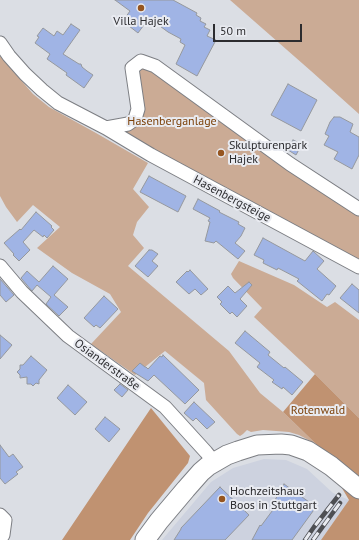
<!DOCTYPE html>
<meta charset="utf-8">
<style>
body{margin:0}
#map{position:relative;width:359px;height:540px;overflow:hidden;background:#dbdee4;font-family:"PT Sans",sans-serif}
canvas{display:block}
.scale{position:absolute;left:213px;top:24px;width:89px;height:18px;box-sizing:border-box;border:2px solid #2c2c2f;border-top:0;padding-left:5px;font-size:12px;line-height:14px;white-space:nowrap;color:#2c2c2f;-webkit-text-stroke:3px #e9ebf1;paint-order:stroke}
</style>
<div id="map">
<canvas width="359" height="540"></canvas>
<div class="scale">50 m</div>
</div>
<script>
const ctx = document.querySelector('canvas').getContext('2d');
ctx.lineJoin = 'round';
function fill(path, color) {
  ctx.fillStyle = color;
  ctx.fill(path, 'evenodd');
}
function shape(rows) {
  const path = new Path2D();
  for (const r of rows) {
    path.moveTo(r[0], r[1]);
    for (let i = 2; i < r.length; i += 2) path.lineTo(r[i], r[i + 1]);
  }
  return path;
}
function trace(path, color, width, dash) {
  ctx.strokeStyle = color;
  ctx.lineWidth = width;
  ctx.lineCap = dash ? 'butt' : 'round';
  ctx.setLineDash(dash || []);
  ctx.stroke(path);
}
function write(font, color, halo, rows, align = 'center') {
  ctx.font = font + ' "PT Sans",sans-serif';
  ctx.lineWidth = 4;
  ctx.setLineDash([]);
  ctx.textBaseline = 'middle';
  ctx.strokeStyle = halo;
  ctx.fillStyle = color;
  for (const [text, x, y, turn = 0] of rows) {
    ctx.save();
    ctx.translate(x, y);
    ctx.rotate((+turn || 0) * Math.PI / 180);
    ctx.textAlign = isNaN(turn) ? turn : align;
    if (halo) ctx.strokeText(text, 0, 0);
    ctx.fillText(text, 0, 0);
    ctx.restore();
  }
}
fill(shape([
 [264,459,286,460,307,469,333,493,349,500,321,540,162,540,211,482,233,468]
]), '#cdd2df');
fill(shape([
 [230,0,359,0,359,114,311,71],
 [0,56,33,94,49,107,96,133,148,163,133,189,149,207,137,222,133,235,144,248,128,266,229,351,260,393,283,412,316,444,299,435,289,432,263,430,251,432,247,430,243,434,240,436,237,434,206,400,204,383,165,351,135,375,91,344,121,312,110,294,72,273,37,248,60,227,33,205,17,222,6,207,0,196],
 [141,64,359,211,359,261,113,129,137,122,135,69],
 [239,261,294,285,327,307,335,302,359,320,359,418,315,374,254,317,262,308,233,278,231,274]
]), '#cbab95');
fill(shape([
 [315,374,359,418,359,540,321,540,349,500,316,444,283,412],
 [151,408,190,456,188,463,148,513,130,540,62,540]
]), '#c09271');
const building = shape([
 [115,0,173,0,197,13,196,15,201,18,200,21,206,24,204,27,210,30,207,36,216,40,197,76,176,64,185,45,180,42,181,39,168,32,149,18,138,33,129,26,131,23,125,18,130,11,115,0],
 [71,24,80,30,63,54,79,64,81,64,82,67,87,71,93,75,84,88,66,75,67,73,47,59,50,54,35,43,39,37,37,36,43,28,54,36,57,31,63,35,71,24],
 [288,84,317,100,301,131,271,115,288,84],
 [334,117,340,117,353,124,350,132,359,137,359,155,352,169,334,159,338,152,324,145,329,136,325,134,330,122,334,117],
 [293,140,302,144,296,155,288,150,293,140],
 [149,176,186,196,178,212,140,192,149,176],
 [198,199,220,211,219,212,239,222,238,224,245,228,241,236,235,243,245,251,238,259,216,241,214,243,205,241,210,222,208,221,210,218,193,209,198,199],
 [36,212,52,226,51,227,54,230,47,238,44,235,43,237,34,230,23,242,30,250,19,261,13,255,14,254,4,243,20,229,21,230,36,212],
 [263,238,305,261,313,251,324,261,317,269,336,286,329,295,327,294,322,301,297,281,299,279,278,268,277,270,263,263,264,260,254,255,263,238],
 [149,250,152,250,158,254,152,261,158,266,148,277,135,266,149,250],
 [53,266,68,279,54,295,68,307,59,316,46,304,51,297,37,285,32,291,21,278,27,271,39,282,53,266],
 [190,270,208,289,201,295,195,289,189,294,176,282,187,271,188,272,190,270],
 [0,279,14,295,6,302,0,295,0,279],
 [249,282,252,285,240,299,247,306,237,317,232,312,230,314,220,304,222,302,217,297,228,286,235,293,249,282],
 [352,284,359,290,359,313,340,298,352,284],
 [104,296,118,309,100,328,96,325,94,327,84,318,104,296],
 [245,331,270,352,268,355,284,368,285,367,303,382,292,395,283,387,282,389,272,382,274,380,257,367,260,363,235,343,245,331],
 [0,335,12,345,0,359,0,335],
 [163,355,199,390,185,404,154,375,148,381,132,371,140,363,145,367,146,367,148,369,160,356,162,357,163,355],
 [31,356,47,370,39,380,39,384,36,383,33,386,31,384,27,384,27,377,20,378,20,375,17,372,20,369,20,365,23,365,31,356],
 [120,384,128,390,122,397,114,390,120,384],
 [68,385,87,402,75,415,57,398,68,385],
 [194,402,215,422,207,429,196,418,193,421,184,413,194,402],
 [105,417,120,429,109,442,95,429,105,417],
 [0,445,9,457,13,454,23,467,16,472,18,474,5,484,0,478,0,445],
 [284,484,316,507,292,540,252,540,260,525,261,526,278,503,275,500,284,484],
 [220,487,249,515,225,540,174,540,181,529,181,528,220,487]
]);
fill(building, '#a0b4e5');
trace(building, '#95989d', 1);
const minor = shape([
 [0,43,9,56,25,74,42,90,58,103,106,128,151,155,359,267],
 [106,128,128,124,135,119,138,109,132,68,141,61,155,66,290,164,359,209],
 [0,266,22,292,68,336,165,407,206,452,214,462],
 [0,515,5,520,3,535,0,539]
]);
const secondary = shape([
 [145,540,159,521,186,489,201,472,208,466,227,455,238,451,257,445,281,444,291,445,308,451,331,466,359,489]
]);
trace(minor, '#7c7e83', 15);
trace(secondary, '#7c7e83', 21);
trace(minor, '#fff', 13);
trace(secondary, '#fff', 19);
const rail = shape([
 [305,540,314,527,339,495],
 [313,540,340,503]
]);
trace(rail, '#4e4f53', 4.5);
trace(rail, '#e9ebf1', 3, [9]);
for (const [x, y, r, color] of [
 [141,8,4,"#965520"],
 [221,153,4,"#965520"],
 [222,499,4,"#965520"]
]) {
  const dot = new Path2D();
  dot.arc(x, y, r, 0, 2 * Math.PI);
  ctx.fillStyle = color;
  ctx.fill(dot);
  trace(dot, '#e9ebf1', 1.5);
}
write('12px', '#2c2c2f', '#e9ebf1', [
 ["Villa Hajek",141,22,"center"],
 ["Skulpturenpark",229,146],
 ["Hajek",229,160],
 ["Hochzeitshaus",230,492],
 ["Boos in Stuttgart",230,506]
], 'left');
write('12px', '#7c4109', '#e9ebf1', [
 ["Hasenberganlage",172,122],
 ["Rotenwald",318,411]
]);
write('12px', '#2c2c2f', '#e9ebf1', [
 ["Hasenbergsteige",232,199,28],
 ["Osianderstraße",107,365,36]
]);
</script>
